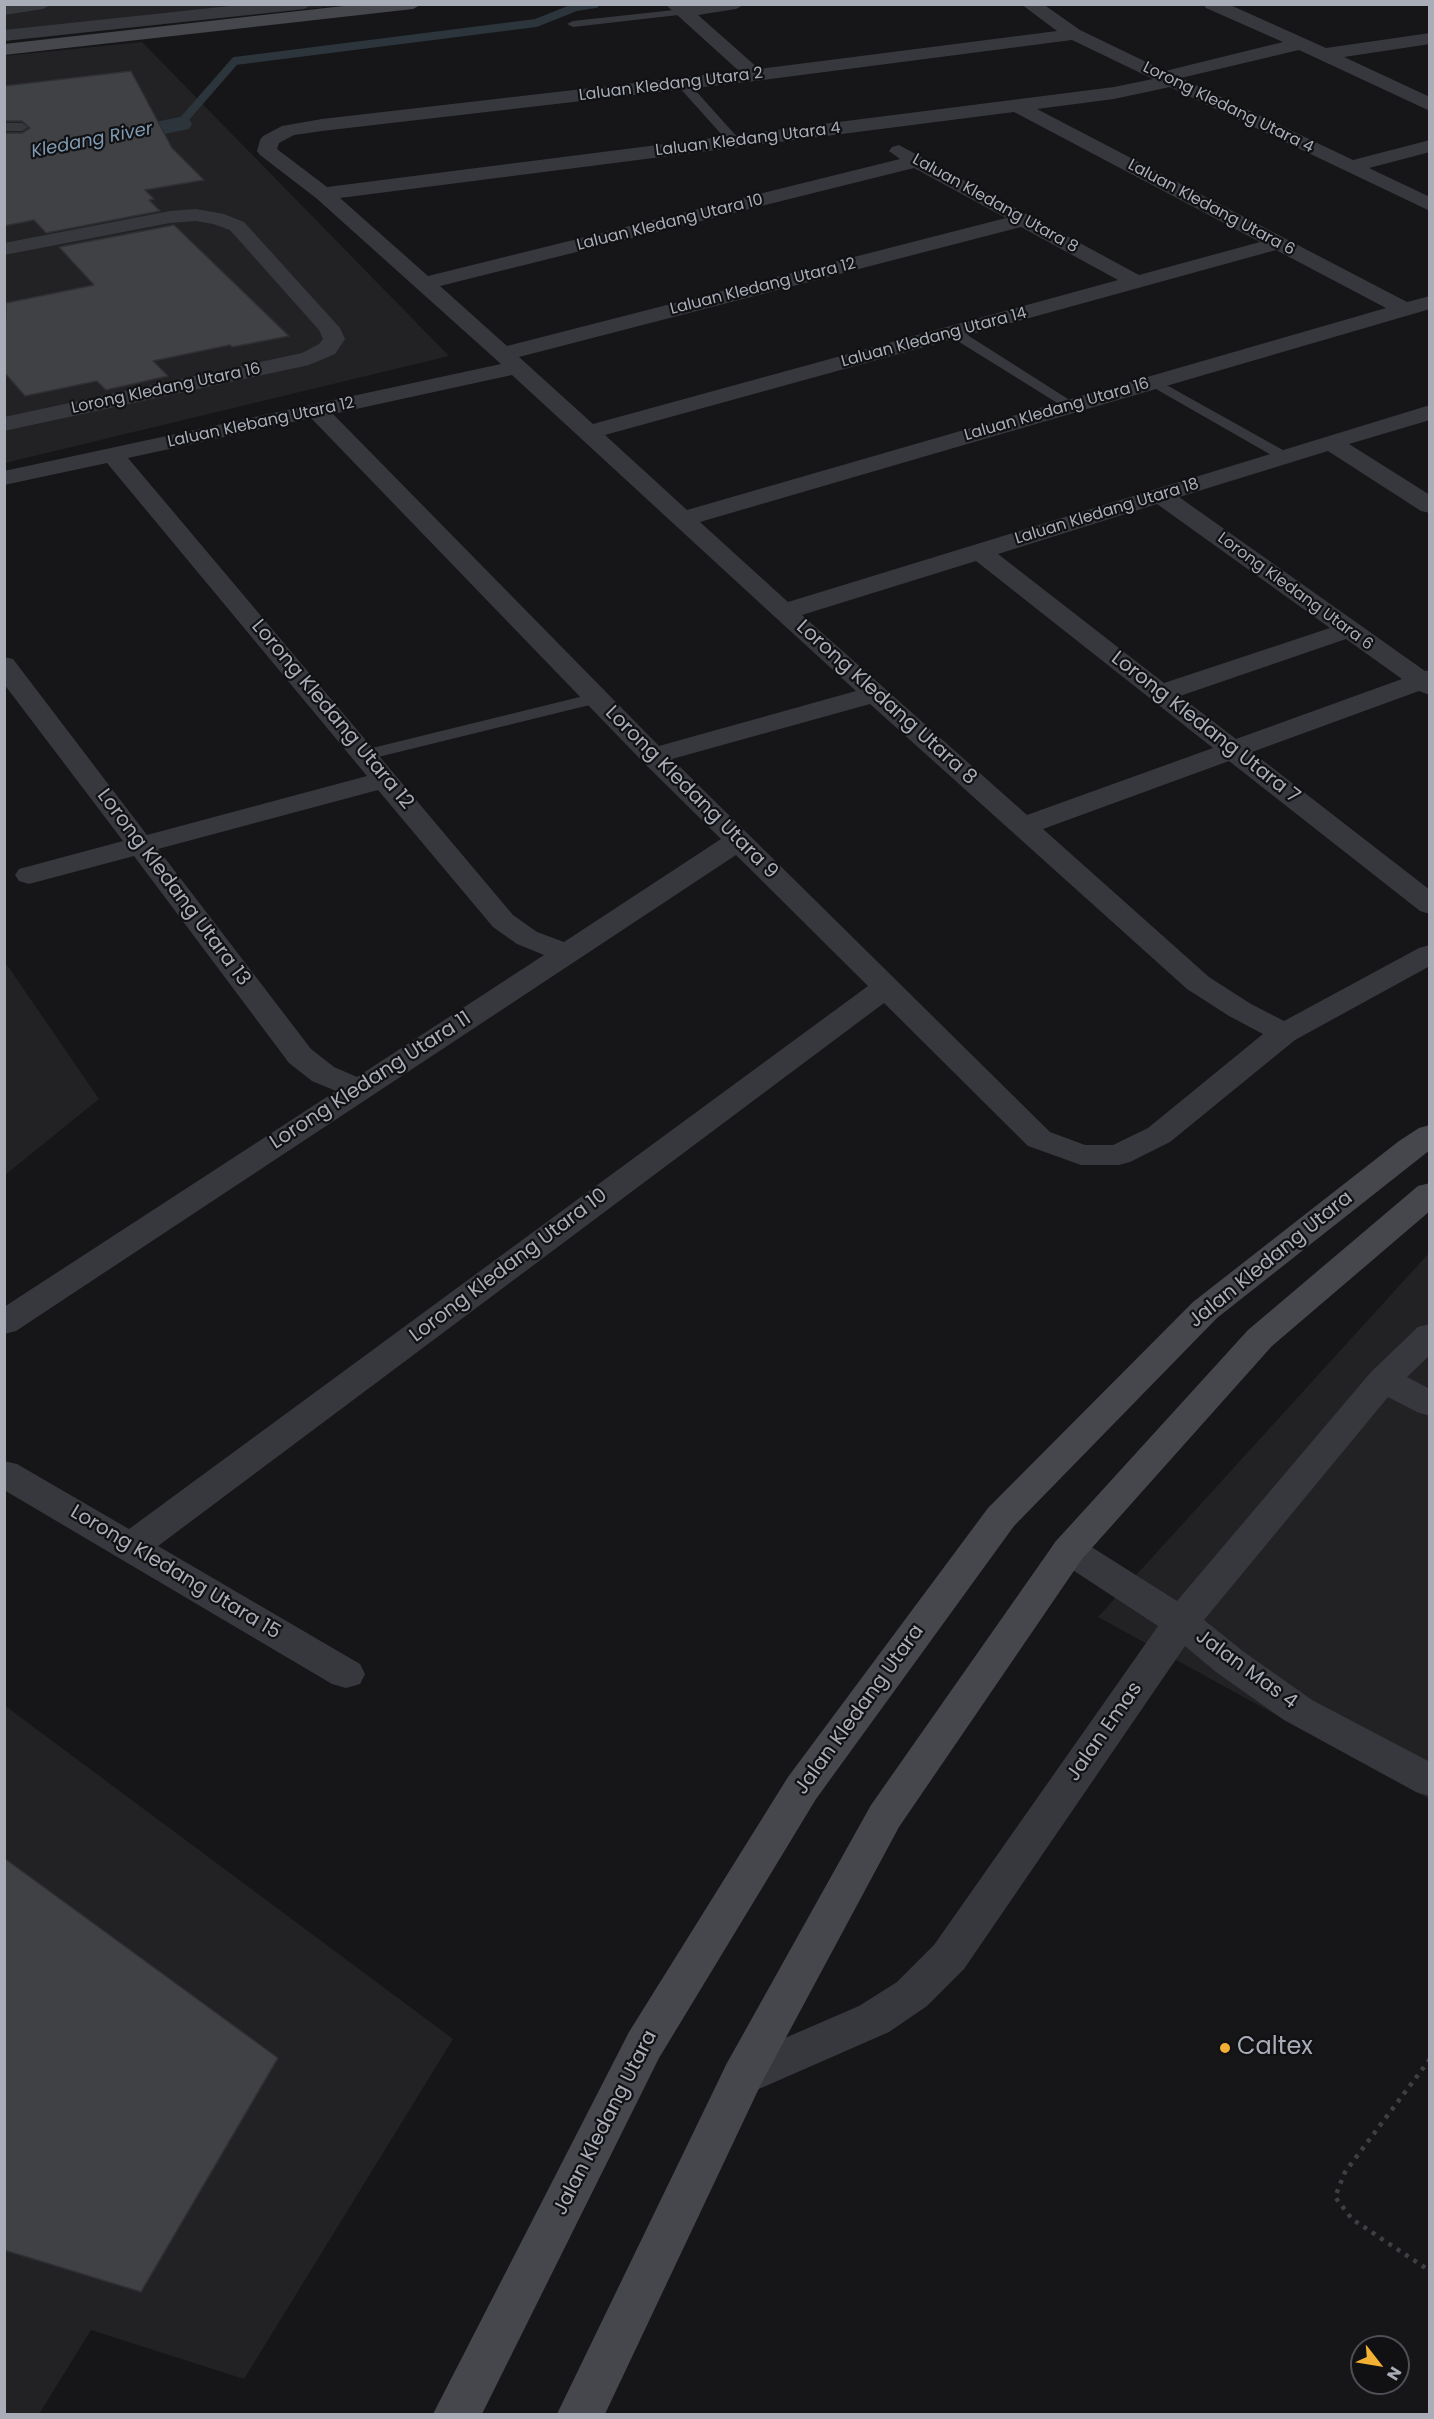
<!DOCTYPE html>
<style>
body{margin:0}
#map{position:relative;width:1434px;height:2419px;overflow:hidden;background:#161618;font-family:Poppins,sans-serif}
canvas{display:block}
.frame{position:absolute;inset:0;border:6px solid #a8adb8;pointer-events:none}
.north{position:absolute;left:1350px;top:2335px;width:60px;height:60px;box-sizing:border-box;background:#111113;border:2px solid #4d4f55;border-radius:50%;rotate:121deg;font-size:16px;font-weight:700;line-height:24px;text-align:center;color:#a8adb8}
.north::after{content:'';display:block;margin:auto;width:21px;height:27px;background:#f2b134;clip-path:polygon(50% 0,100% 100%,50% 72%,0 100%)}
</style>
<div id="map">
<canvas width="1434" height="2419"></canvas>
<div class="frame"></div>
<div class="north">N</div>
</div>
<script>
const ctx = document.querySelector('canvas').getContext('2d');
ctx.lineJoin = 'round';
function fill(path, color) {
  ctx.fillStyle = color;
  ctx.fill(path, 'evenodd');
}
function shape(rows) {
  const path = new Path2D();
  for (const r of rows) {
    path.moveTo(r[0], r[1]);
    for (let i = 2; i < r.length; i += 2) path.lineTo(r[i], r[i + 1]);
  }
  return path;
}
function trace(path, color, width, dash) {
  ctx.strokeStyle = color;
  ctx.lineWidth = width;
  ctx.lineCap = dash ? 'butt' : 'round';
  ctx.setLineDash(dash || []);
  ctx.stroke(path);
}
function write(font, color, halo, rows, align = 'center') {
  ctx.font = font + ' Poppins,sans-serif';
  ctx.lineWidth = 4.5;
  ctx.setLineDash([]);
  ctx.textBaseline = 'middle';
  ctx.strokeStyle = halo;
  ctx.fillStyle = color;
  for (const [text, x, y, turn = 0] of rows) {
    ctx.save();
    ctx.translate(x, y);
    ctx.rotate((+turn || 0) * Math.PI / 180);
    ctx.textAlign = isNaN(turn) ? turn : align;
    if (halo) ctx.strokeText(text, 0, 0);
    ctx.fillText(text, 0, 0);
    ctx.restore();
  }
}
fill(shape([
 [5,4,346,5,5,41],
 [142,42,449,356,5,463,4,56],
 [5,962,99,1099,5,1175,4,1175],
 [1429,1253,1429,1799,1098,1617],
 [4,1705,453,2039,244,2379,91,2330,39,2414,5,2414]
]), '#222225');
trace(shape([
 [180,124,235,61,536,23,576,7,595,4]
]), '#2c353c', 8);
fill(shape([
 [180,117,189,119,192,124,189,129,105,146,96,144,93,139,96,134,180,117]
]), '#2c353c');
const building = shape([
 [131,71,172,148,204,180,145,190,154,199,149,200,160,211,46,233,34,220,4,226,4,133,22,133,30,128,22,121,4,121,4,86,131,71],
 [174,225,289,336,232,347,230,345,153,361,168,376,106,390,97,381,25,396,4,372,6,303,94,285,59,247,174,225],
 [4,1858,278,2058,141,2292,4,2250,4,1858]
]);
fill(building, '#404145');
trace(building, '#303034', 1.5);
trace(shape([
 [1430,2059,1345,2172,1335,2197,1352,2219,1430,2271]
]), '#3d3f44', 4.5, [4, 6]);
fill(shape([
 [683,9,689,12,687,14,573,27,567,24,573,21,683,9],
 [682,79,686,80,739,139,741,142,739,145,731,145,678,86,676,83,682,79],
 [4,123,22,123,28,127,22,131,4,131,4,123],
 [953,328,958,329,1079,406,1077,409,1067,409,948,335,946,332,948,329,953,328],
 [1154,378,1290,454,1292,457,1285,461,1280,460,1149,385,1147,382,1149,379,1154,378],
 [596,693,602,694,604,698,602,702,366,760,360,759,357,755,360,751,596,693]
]), '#37383d');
fill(shape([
 [52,4,43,9,4,15,4,5,52,4],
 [249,4,313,4,304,9,4,41,4,30,249,4],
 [665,4,745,4,736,9,698,15,759,69,1057,31,1021,4,1043,4,1080,30,1165,71,1283,42,1206,8,1203,4,1228,4,1326,48,1430,33,1430,44,1344,57,1430,97,1430,111,1299,50,1181,78,1353,160,1430,140,1430,152,1369,168,1430,197,1430,211,1170,87,1114,99,1037,109,1407,302,1430,296,1430,309,700,522,788,602,1430,405,1430,420,1349,444,1430,495,1430,513,1421,511,1328,451,1179,497,1425,671,1430,670,1430,695,1419,691,1252,752,1430,890,1430,914,1420,911,1229,761,1043,829,1209,977,1251,1004,1284,1021,1419,948,1430,945,1430,966,1295,1040,1170,1142,1130,1162,1119,1165,1081,1165,1028,1146,884,1003,158,1546,360,1664,365,1674,360,1684,346,1688,332,1684,4,1490,4,1461,17,1464,129,1529,868,986,736,855,16,1331,4,1334,4,1307,336,1091,312,1081,289,1063,134,856,29,884,19,881,15,875,19,869,123,841,4,684,4,657,13,659,147,835,367,776,107,463,4,485,4,471,501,364,316,198,260,155,257,151,260,140,263,136,282,126,322,119,739,71,665,4],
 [1072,40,1153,79,1114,87,327,187,277,149,279,143,294,135,322,131,755,81,1072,40],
 [1014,112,1260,242,1139,275,899,145,892,147,889,151,900,159,428,276,340,198,1014,112],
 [914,168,1006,218,507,346,440,286,914,168],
 [1021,227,1118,280,593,424,519,357,1021,227],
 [1276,250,1386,308,687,510,605,435,1276,250],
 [512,375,775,617,856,691,659,746,333,414,512,375],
 [311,418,643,762,721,839,564,942,537,932,513,915,128,458,311,418],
 [1157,504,1330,628,1164,683,998,554,1157,504],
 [976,561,1213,748,1027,815,802,615,976,561],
 [1346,639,1402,679,1236,739,1180,696,1346,639],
 [870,704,1187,989,1229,1016,1263,1034,1148,1128,1113,1145,1085,1145,1050,1132,672,759,870,704],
 [378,790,493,927,517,944,544,955,357,1077,334,1067,311,1049,158,849,378,790],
 [196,209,224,214,244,222,340,328,345,339,335,354,309,365,4,431,4,417,302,353,319,344,323,339,319,330,230,230,213,224,196,221,170,223,4,255,4,243,170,211,196,209],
 [1430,1324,1430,1355,1407,1377,1430,1389,1430,1416,1417,1412,1388,1397,1204,1620,1244,1652,1312,1700,1430,1762,1430,1796,1416,1792,1284,1720,1216,1672,1185,1646,964,1969,927,2006,889,2032,759,2089,743,2094,727,2089,721,2076,727,2063,859,2006,897,1982,934,1945,1158,1626,1056,1559,1050,1550,1056,1541,1069,1537,1082,1541,1177,1601,1371,1372,1418,1327,1430,1324]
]), '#37383d');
fill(shape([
 [361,4,422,4,413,9,4,55,4,44,361,4],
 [1430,1125,1430,1150,1217,1318,1014,1526,816,1799,659,2058,482,2414,433,2414,629,2032,788,1777,988,1508,1193,1302,1399,1141,1419,1128,1430,1125],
 [1430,1183,1430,1211,1272,1346,1082,1559,899,1827,761,2084,605,2414,557,2414,727,2063,871,1805,1056,1541,1248,1330,1418,1186,1430,1183]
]), '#45474d');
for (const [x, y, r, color] of [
 [1225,2048,6,"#f2b134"]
]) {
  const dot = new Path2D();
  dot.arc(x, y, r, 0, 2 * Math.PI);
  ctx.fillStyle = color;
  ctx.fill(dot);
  trace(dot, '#111113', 2);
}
write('16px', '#a8adb8', '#111113', [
 ["Laluan Kledang Utara 2",671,85,-7],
 ["Lorong Kledang Utara 4",1228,108,26],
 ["Laluan Kledang Utara 4",748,140,-7],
 ["Laluan Kledang Utara 8",995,204,29],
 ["Laluan Kledang Utara 6",1211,208,28],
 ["Laluan Kledang Utara 10",670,223,-14],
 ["Laluan Kledang Utara 12",763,287,-14],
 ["Laluan Kledang Utara 14",934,338,-15],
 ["Lorong Kledang Utara 16",166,389,-12],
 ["Laluan Kledang Utara 16",1057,410,-16],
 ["Laluan Klebang Utara 12",261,423,-12],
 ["Laluan Kledang Utara 18",1107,512,-17],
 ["Lorong Kledang Utara 6",1295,592,36]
]);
write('italic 18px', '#7f9bb3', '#111113', [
 ["Kledang River",92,141,-11]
]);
write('20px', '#a8adb8', '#111113', [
 ["Lorong Kledang Utara 8",886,703,42],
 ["Lorong Kledang Utara 12",332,715,50],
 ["Lorong Kledang Utara 7",1205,728,38],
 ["Lorong Kledang Utara 9",691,793,45],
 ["Lorong Kledang Utara 13",173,888,53],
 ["Lorong Kledang Utara 11",371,1081,-33],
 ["Jalan Kledang Utara",1271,1260,-39],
 ["Lorong Kledang Utara 10",509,1266,-37],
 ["Lorong Kledang Utara 15",175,1573,31],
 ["Jalan Mas 4",1246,1670,36],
 ["Jalan Kledang Utara",860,1710,-54],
 ["Jalan Emas",1105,1732,-55],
 ["Jalan Kledang Utara",606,2123,-63]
]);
write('24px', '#a8adb8', '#111113', [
 ["Caltex",1237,2048]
], 'left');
</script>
